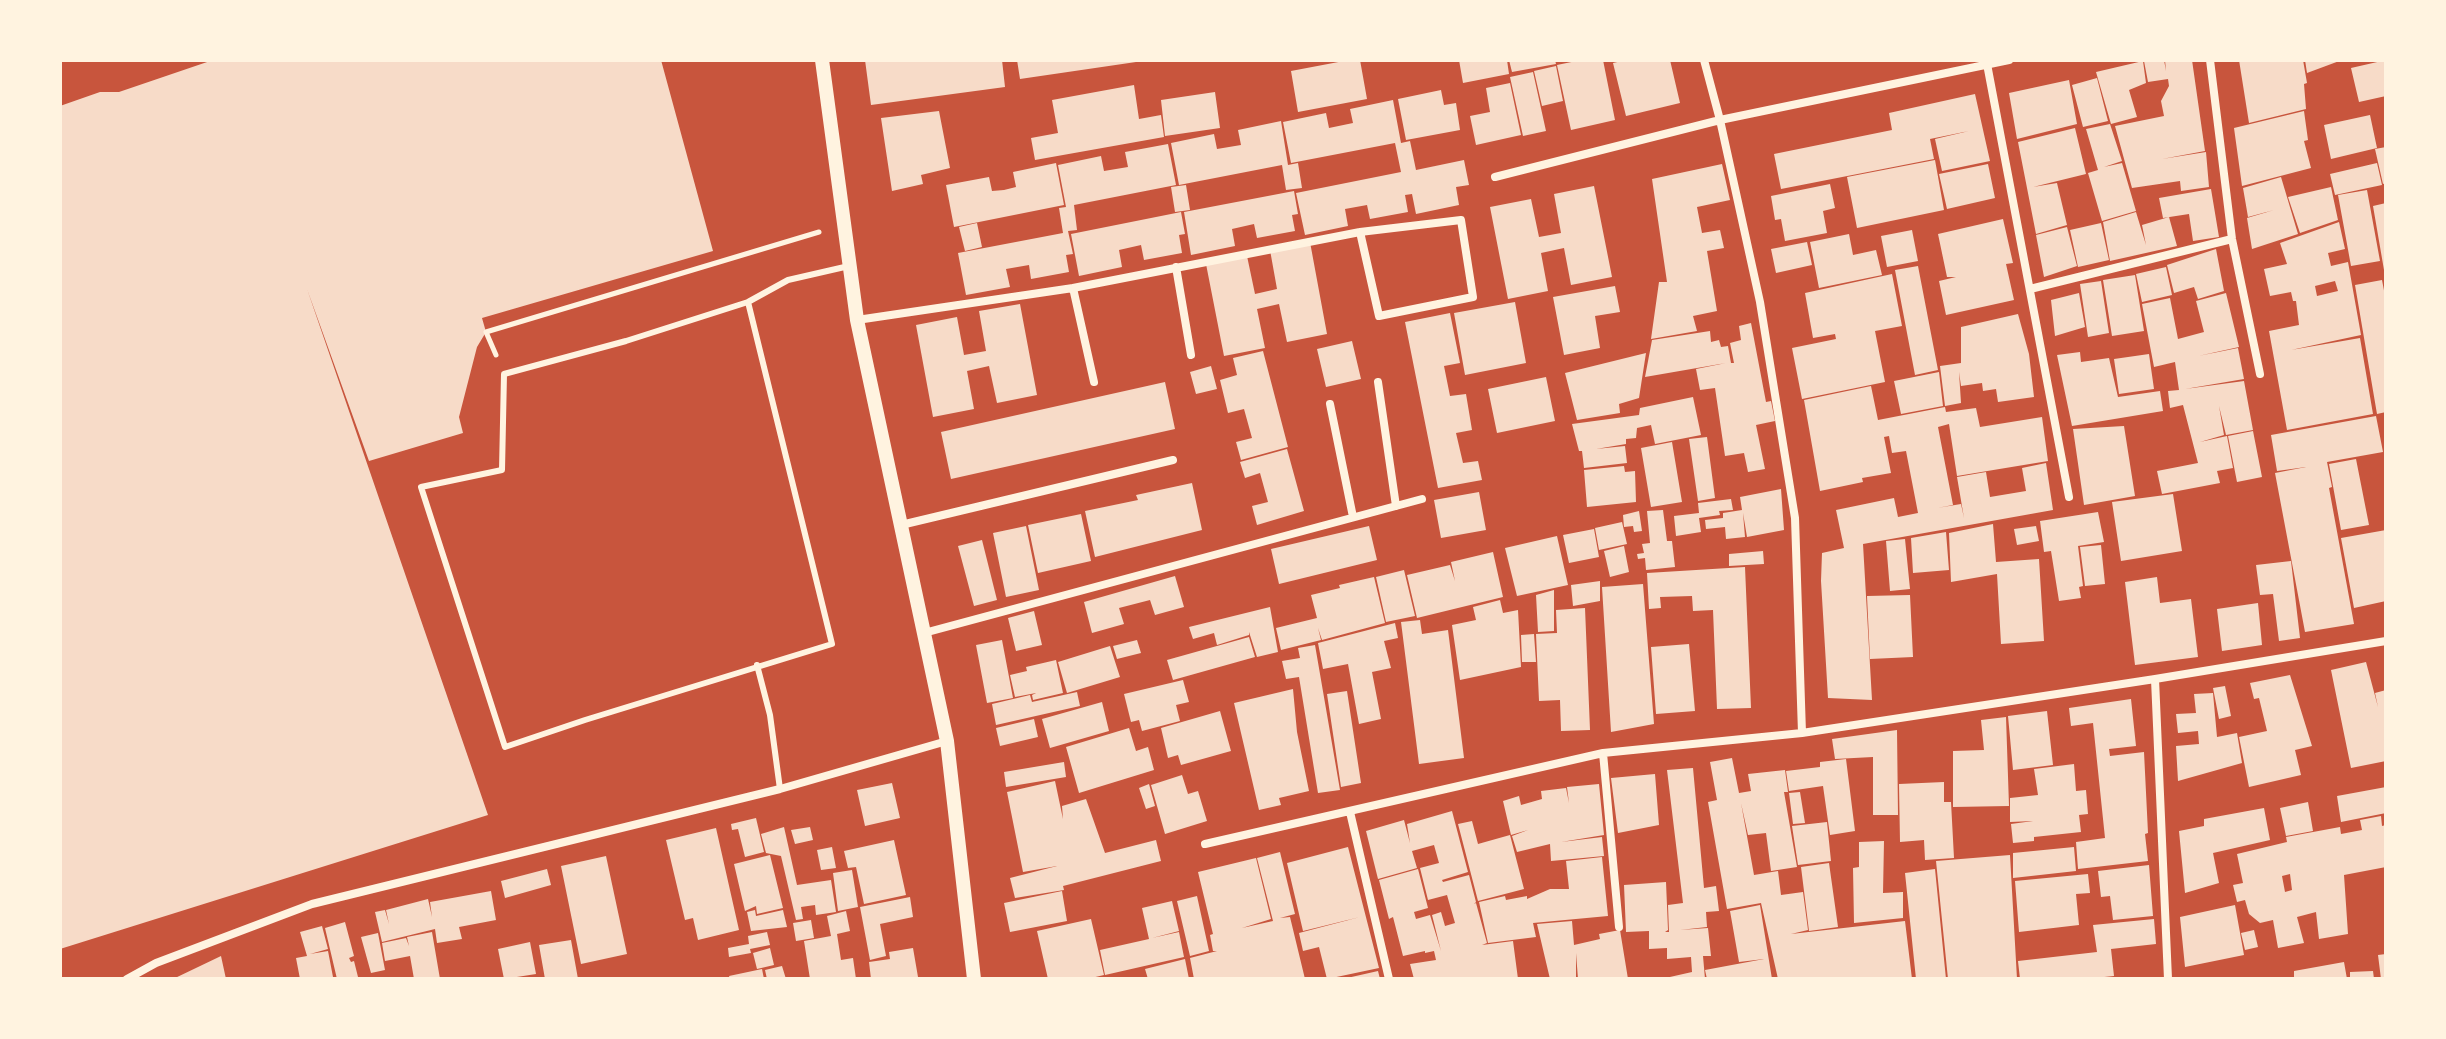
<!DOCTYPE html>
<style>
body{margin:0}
#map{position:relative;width:2446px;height:1039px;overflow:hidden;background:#c8553d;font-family:"Sofia Sans Condensed",sans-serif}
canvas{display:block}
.frame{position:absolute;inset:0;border:62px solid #fff3e0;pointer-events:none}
</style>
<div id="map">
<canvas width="2446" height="1039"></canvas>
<div class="frame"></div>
</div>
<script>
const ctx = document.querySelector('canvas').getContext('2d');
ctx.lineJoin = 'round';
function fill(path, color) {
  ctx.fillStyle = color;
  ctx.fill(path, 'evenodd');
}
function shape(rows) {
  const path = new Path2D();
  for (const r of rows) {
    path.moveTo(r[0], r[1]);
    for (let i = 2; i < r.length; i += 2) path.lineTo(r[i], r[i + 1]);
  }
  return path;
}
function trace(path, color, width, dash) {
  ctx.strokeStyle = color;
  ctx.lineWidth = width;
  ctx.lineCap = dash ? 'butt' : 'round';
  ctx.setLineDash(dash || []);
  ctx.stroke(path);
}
fill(shape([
 [213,60,661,60,713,251,482,318,486,332,477,347,459,417,463,433,369,461,307,289,488,815,60,949,60,106,100,92,119,92],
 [865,60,1002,60,1005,87,871,105],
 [1017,60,1136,60,1136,62,1020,79],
 [1349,60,1360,60,1367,99,1298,112,1291,71],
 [1459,60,1507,60,1509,74,1463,83],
 [1509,60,1555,60,1556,64,1512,72],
 [1581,60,1603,60,1615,120,1571,130,1557,65],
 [1626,60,1670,60,1680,103,1626,116,1613,63],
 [2164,60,2166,71,2165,60,2192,60,2205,151,2162,159,2206,152,2209,187,2181,191,2180,181,2132,188,2115,126,2164,116,2161,101,2169,86,2168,79,2148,82,2144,61],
 [2239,60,2303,60,2307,83,2304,84,2306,109,2249,123],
 [2305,60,2342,60,2307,73],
 [2386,60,2386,96,2359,102,2351,68],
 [2143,61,2146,83,2129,90,2137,117,2111,124,2096,72],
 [1556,66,1563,101,1542,106,1534,71],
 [1533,72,1546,131,1523,136,1510,77],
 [2097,78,2108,121,2083,127,2072,85],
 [2069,80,2077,124,2017,139,2009,93],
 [1510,83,1521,135,1476,145,1470,116,1490,112,1486,88],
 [1134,85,1139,119,1161,115,1164,137,1035,160,1031,138,1058,133,1052,100],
 [1441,90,1444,105,1456,103,1460,130,1406,140,1398,99],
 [1215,92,1220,128,1165,136,1161,100],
 [1975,94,1990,161,1942,171,1935,139,1969,131,1930,139,1934,159,1781,189,1774,154,1892,130,1889,113],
 [1393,100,1401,143,1410,141,1416,170,1464,160,1469,185,1456,187,1459,205,1416,214,1412,194,1405,195,1408,212,1370,219,1367,205,1345,209,1348,226,1305,235,1296,193,1401,172,1395,143,1291,163,1283,122,1326,113,1329,128,1353,123,1350,109],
 [939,111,950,168,921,175,923,184,892,191,881,118],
 [2304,111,2308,140,2304,141,2311,168,2242,186,2234,128],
 [2370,115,2377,148,2331,159,2324,125],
 [1281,121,1288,165,1298,163,1302,188,1286,190,1282,165,1179,185,1171,143,1214,134,1217,149,1241,145,1238,130],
 [2110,124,2122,161,2104,167,2122,163,2136,211,2102,221,2088,173,2098,170,2086,129],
 [2075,128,2086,174,2033,187,2057,183,2067,225,2036,234,2018,142],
 [1168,144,1176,185,1074,205,1077,230,1068,231,1073,254,1066,255,1069,272,1031,279,1029,265,1006,269,1010,287,966,295,958,253,1063,233,1059,208,1066,207,1058,165,1101,156,1104,171,1128,167,1125,152],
 [2386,147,2386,183,2383,184,2375,149],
 [1935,160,1944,210,1857,228,1847,177],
 [1056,163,1064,205,954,227,946,185,989,177,992,191,1004,190,1016,187,1013,172],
 [2377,163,2382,185,2335,195,2330,174],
 [1722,164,1730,200,1697,207,1702,233,1720,230,1724,248,1707,251,1717,311,1693,316,1697,331,1651,339,1659,282,1667,282,1652,179],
 [1988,164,1995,198,1947,209,1939,174],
 [2281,177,2298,234,2252,249,2247,218,2274,210,2248,217,2243,188],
 [1830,184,1835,208,1823,211,1827,233,1785,241,1781,219,1775,220,1771,196],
 [1186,185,1190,210,1175,212,1171,187],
 [1594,186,1612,277,1571,285,1564,248,1541,253,1548,291,1508,299,1490,207,1531,199,1539,237,1561,233,1554,194],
 [2331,187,2338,220,2300,233,2288,197],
 [2211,189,2219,237,2193,241,2189,214,2163,218,2159,198],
 [2367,190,2380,261,2351,266,2338,195],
 [1294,191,1298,214,1292,215,1295,231,1257,238,1254,224,1232,229,1235,246,1191,255,1184,212],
 [2386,203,2386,270,2384,270,2373,206],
 [1181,212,1185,234,1179,235,1182,253,1144,260,1141,245,1119,250,1122,267,1079,276,1071,234],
 [2136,212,2146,245,2142,225,2169,217,2177,246,2110,261,2103,222],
 [2003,219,2013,263,2006,264,2014,300,1946,315,1939,281,1956,277,1947,277,1938,234],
 [2339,222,2345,249,2328,253,2331,266,2348,262,2361,335,2291,350,2360,338,2373,414,2287,430,2269,331,2299,325,2296,301,2293,301,2291,292,2270,296,2264,269,2287,264,2280,243],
 [2335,281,2338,291,2317,296,2315,286],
 [977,223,982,247,965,251,959,227],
 [2101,223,2109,260,2078,267,2070,230],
 [2067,227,2077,266,2044,277,2036,235],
 [1912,230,1918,261,1887,267,1881,236],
 [1849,234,1853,255,1876,250,1882,275,1819,288,1810,242],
 [1310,242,1327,334,1287,342,1279,304,1257,309,1265,348,1224,356,1206,264,1247,256,1255,294,1277,289,1270,250],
 [1807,242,1812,265,1776,273,1771,249],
 [2216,249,2224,291,2198,299,2194,287,2174,293,2167,265],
 [1918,266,1938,370,1915,375,1895,270],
 [2166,267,2172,295,2142,302,2136,274],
 [1892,274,1902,326,1875,331,1885,382,1802,399,1792,348,1836,339,1835,334,1813,338,1805,293],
 [2135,275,2144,331,2112,336,2103,280],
 [2382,280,2386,301,2386,412,2377,414,2355,285],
 [2101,281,2109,333,2088,337,2080,284],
 [1615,286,1620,312,1595,316,1600,348,1564,355,1553,297],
 [2079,293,2085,327,2055,336,2051,300],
 [2226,293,2239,347,2198,356,2238,348,2244,379,2185,389,2244,381,2253,430,2226,435,2219,406,2224,435,2200,442,2227,436,2233,468,2217,471,2220,483,2162,494,2157,471,2198,463,2183,405,2170,408,2168,391,2179,390,2175,362,2154,367,2142,304,2170,298,2178,339,2204,332,2196,301],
 [1515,302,1526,363,1465,375,1454,313],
 [1020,304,1037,395,997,403,989,366,967,371,974,409,933,417,916,325,957,317,964,355,986,351,979,311],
 [1450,313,1460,363,1444,366,1450,396,1466,394,1472,430,1456,433,1463,463,1478,461,1482,480,1438,488,1405,322],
 [2018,314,2029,354,2034,397,1998,402,1996,389,1983,391,1982,383,1961,386,1959,372,1961,403,1945,406,1940,366,1961,363,1961,327],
 [1751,323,1766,402,1771,401,1775,421,1756,425,1765,469,1748,472,1744,453,1725,456,1715,388,1700,390,1696,369,1726,363,1645,377,1652,340,1710,331,1711,342,1719,340,1721,347,1728,346,1731,363,1734,363,1730,343,1741,340,1739,326],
 [1352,341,1361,379,1326,387,1317,349],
 [1263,351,1288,447,1241,460,1236,442,1252,438,1244,409,1228,413,1220,380,1237,375,1233,358],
 [2080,352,2081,362,2109,358,2118,397,2160,391,2163,411,2072,426,2057,355],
 [1646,353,1639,398,1619,404,1620,413,1577,420,1565,373],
 [2149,354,2154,389,2119,394,2114,359],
 [1211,366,1217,389,1196,394,1190,372],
 [1939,372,1943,406,1901,414,1894,381],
 [1546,377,1555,421,1497,433,1488,389],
 [1165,382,1175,429,951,479,941,432],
 [1871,386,1878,420,1945,407,1946,412,1976,408,1980,427,2042,417,2048,461,1957,476,1949,424,1938,427,1953,505,1937,508,1961,504,1964,518,1957,477,1986,472,1990,497,2026,491,2022,468,2046,463,2053,510,1863,544,1872,700,1828,698,1821,581,1822,553,1844,548,1836,510,1894,498,1898,517,1918,513,1906,451,1892,453,1889,436,1884,437,1891,473,1862,478,1863,482,1820,491,1804,400],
 [1693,397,1701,435,1655,444,1651,425,1637,428,1636,438,1626,439,1626,444,1596,449,1625,446,1627,463,1584,468,1582,451,1579,451,1572,424,1639,415,1640,408],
 [2376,416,2383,452,2327,462,2332,487,2329,488,2354,624,2305,632,2275,473,2306,467,2277,471,2271,435],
 [2124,426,2135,496,2084,505,2073,429],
 [2253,431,2262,477,2237,482,2228,436],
 [1707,437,1715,498,1698,501,1689,439],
 [1672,442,1682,502,1651,507,1641,448],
 [1287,449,1304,511,1257,525,1252,506,1268,502,1260,473,1245,478,1240,462],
 [2356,459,2369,525,2341,530,2329,464],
 [1624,466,1625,472,1635,471,1636,502,1587,507,1584,470],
 [1192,483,1202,530,1095,557,1085,511,1138,500,1136,495],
 [1781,489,1784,530,1747,537,1743,513,1745,537,1726,539,1725,527,1706,529,1705,520,1723,518,1723,513,1742,510,1740,497],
 [1479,492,1486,530,1441,538,1434,500],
 [2173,494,2182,551,2121,561,2112,502],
 [1731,499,1733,510,1719,511,1720,515,1699,518,1701,532,1676,536,1674,516,1699,513,1698,503],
 [1663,510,1667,541,1672,541,1675,567,1646,570,1645,558,1638,559,1637,554,1644,553,1642,544,1650,543,1647,511],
 [1639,511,1642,531,1634,532,1633,526,1624,527,1623,515],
 [2098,512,2104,542,2078,546,2083,586,2079,587,2081,598,2059,601,2051,551,2044,552,2040,521],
 [1081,514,1091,561,1038,573,1028,525],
 [1622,522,1627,544,1599,550,1595,528],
 [1993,524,1996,562,2039,559,2044,641,2001,644,1997,574,1951,582,1949,533],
 [1026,526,1039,590,1006,597,993,533],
 [1369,526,1377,560,1279,584,1271,549],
 [2036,526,2039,541,2017,545,2014,529],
 [1594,529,1599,557,1569,563,1563,535],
 [2386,530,2386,601,2354,608,2341,538],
 [1946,532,1949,570,1913,573,1911,538],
 [1557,536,1568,585,1517,596,1505,548],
 [1905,539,1910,589,1890,591,1886,541],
 [982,540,997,600,974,606,958,546],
 [2101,545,2105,584,2085,586,2080,547],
 [1624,546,1629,572,1610,577,1604,551],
 [1763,551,1764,564,1729,566,1729,554],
 [1493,552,1503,597,1417,618,1407,575,1450,565,1455,581,1451,562],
 [2291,561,2300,638,2279,641,2273,594,2260,595,2256,565],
 [1745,567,1751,708,1717,709,1713,610,1693,611,1692,596,1660,597,1661,608,1649,609,1647,573],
 [1404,570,1415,616,1386,622,1376,577],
 [1175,576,1184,607,1155,615,1150,600,1119,608,1124,624,1092,633,1084,602],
 [1374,577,1385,623,1322,640,1318,628,1321,640,1281,650,1276,628,1317,618,1311,595,1340,588,1339,585],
 [2157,577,2160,603,2191,599,2198,657,2135,665,2125,582],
 [1600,581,1600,601,1573,606,1571,585],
 [1643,584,1654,724,1611,732,1602,587],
 [1554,590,1554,631,1538,632,1536,595],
 [1910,595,1913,657,1870,659,1867,596],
 [1500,600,1503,613,1518,610,1521,667,1460,680,1452,625,1476,620,1473,607],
 [2258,603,2262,645,2222,651,2217,609],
 [1270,607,1278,652,1257,657,1249,632,1249,635,1217,645,1214,633,1193,639,1189,627],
 [1585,608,1590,730,1561,731,1560,700,1539,701,1536,634,1557,633,1556,610],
 [1034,611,1042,645,1016,651,1008,618],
 [1420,620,1422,634,1448,630,1464,758,1419,764,1401,622],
 [1395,623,1398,638,1384,641,1391,668,1372,672,1381,719,1359,724,1348,664,1323,669,1318,643],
 [1534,634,1536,662,1522,662,1521,635],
 [1249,637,1255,657,1173,680,1167,660],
 [1002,640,1013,698,987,703,976,645],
 [1137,640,1141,653,1117,659,1113,646],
 [1689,644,1695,711,1656,714,1651,647],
 [1315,645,1340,790,1318,793,1299,677,1286,679,1282,661,1300,658,1298,648],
 [1110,646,1120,677,1067,693,1058,662],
 [1056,660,1063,693,1033,700,1032,695,1036,693,1015,697,1010,675,1027,671,1026,667],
 [2366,662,2378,707,2375,693,2386,690,2386,761,2351,768,2331,670],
 [2290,675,2312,746,2295,750,2301,775,2249,787,2239,737,2267,731,2259,698,2254,699,2250,683],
 [1183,680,1189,702,1176,705,1180,721,1142,731,1139,720,1131,722,1124,694],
 [2225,686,2231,716,2219,719,2213,688],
 [1293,689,1297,732,1309,791,1279,798,1281,805,1259,810,1234,703],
 [1347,691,1361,783,1341,787,1327,694],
 [1077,692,1080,706,996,725,992,704,1030,695,1032,702],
 [2213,693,2217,737,2237,733,2242,763,2178,781,2176,746,2199,744,2198,731,2178,733,2176,714,2196,713,2194,694],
 [2131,699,2136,746,2109,749,2110,756,2144,752,2148,833,2145,834,2148,861,2078,869,2076,842,2105,838,2093,723,2071,726,2069,708],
 [1102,702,1109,731,1050,748,1042,719],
 [1220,711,1231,751,1181,765,1178,755,1168,758,1161,728],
 [2047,711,2053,765,2013,770,2008,716],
 [2006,717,2009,806,1953,807,1953,751,1984,750,1981,720],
 [1034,719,1038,737,1000,746,996,728],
 [1129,728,1136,751,1148,747,1154,770,1079,793,1066,747],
 [1897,730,1898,815,1873,815,1873,757,1835,759,1832,739],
 [1732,758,1739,793,1751,791,1748,774,1785,770,1788,792,1784,792,1797,867,1771,871,1766,833,1748,835,1741,803,1754,875,1778,871,1781,895,1803,892,1808,930,1791,934,1905,921,1912,979,1778,979,1761,903,1727,909,1708,802,1717,800,1710,762],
 [1846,759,1855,831,1830,835,1823,786,1789,791,1786,771,1820,767,1820,762],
 [1064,762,1066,777,1006,787,1004,772],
 [2074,764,2076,791,2086,790,2088,814,2079,815,2081,832,2034,837,2034,841,2013,843,2011,824,2033,821,2010,822,2010,798,2038,795,2034,769],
 [1693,768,1704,888,1716,886,1719,911,1706,912,1707,927,1680,930,1708,928,1711,956,1703,956,1705,979,1661,979,1692,972,1691,957,1667,959,1667,948,1649,949,1649,931,1626,932,1624,885,1666,882,1668,930,1665,932,1669,932,1668,905,1683,903,1667,770],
 [1655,774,1659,825,1618,833,1611,778],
 [1182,775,1188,794,1198,791,1207,821,1165,834,1151,785],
 [1055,781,1063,819,1062,806,1086,799,1105,853,1156,840,1161,861,1063,886,1064,890,1015,898,1010,878,1057,866,1023,872,1007,792],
 [1944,782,1944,802,1951,802,1954,858,1925,860,1924,840,1900,842,1899,784],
 [892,783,900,818,865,826,857,790],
 [1149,784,1155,806,1146,809,1139,788],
 [1599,784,1604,835,1561,842,1602,837,1604,856,1551,861,1550,844,1517,852,1512,836,1528,830,1511,835,1503,801,1519,796,1521,805,1542,799,1541,791,1566,788,1569,803,1567,787],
 [2386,787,2386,813,2341,822,2337,796],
 [1800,792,1805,823,1793,824,1789,793],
 [2308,802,2313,831,2286,836,2280,808],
 [2264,808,2270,840,2213,853,2219,883,2185,893,2179,831,2204,826,2204,819],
 [1452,811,1468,872,1442,880,1443,882,1469,875,1476,902,1474,904,1476,903,1487,943,1482,945,1513,941,1518,979,1414,979,1410,964,1436,960,1434,951,1425,953,1425,951,1403,956,1393,917,1389,919,1379,880,1418,869,1428,908,1414,912,1416,919,1430,915,1441,951,1432,915,1441,912,1445,926,1455,923,1447,895,1428,900,1420,868,1439,863,1434,845,1412,851,1417,868,1378,879,1366,831,1404,820,1410,843,1407,824],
 [2381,816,2382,826,2386,825,2386,867,2344,875,2348,934,2319,939,2316,912,2297,917,2304,943,2278,948,2273,920,2260,923,2249,914,2245,900,2237,902,2233,885,2243,883,2237,854,2287,842,2286,837,2340,827,2341,834,2362,830,2360,820],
 [2290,874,2292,890,2285,892,2282,876],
 [756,818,764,852,745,857,738,829,732,830,731,824],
 [1472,821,1478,844,1510,835,1524,889,1478,901,1458,824],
 [1827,822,1831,861,1798,865,1792,826],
 [784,827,797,885,831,880,836,912,816,915,815,905,801,907,803,919,796,920,781,856,766,853,761,834],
 [810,827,813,840,795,844,791,830],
 [716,828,739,930,698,940,693,918,685,920,666,840],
 [894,840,906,895,864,904,856,867,848,868,844,851],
 [1884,841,1883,893,1903,892,1903,918,1854,923,1853,868,1859,867,1859,842],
 [832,847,836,868,821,870,817,850],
 [1348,847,1379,968,1327,979,1319,947,1303,951,1299,933,1360,917,1303,931,1287,863],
 [2074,847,2076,871,2013,878,2013,853],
 [1280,852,1295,914,1280,918,1290,917,1305,979,1194,979,1190,958,1217,951,1213,951,1210,935,1213,934,1198,872,1256,858,1271,919,1242,928,1273,921,1257,858],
 [770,855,783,908,757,914,756,906,745,911,734,864],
 [2010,855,2017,979,1948,979,1936,861],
 [606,856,627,954,581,964,561,866],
 [1602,857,1608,916,1533,923,1536,937,1488,943,1479,902,1505,896,1506,900,1527,896,1527,899,1550,889,1569,889,1566,861],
 [1829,863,1838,927,1809,931,1801,867],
 [2149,865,2153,916,2113,920,2110,896,2101,897,2098,871],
 [547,869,551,885,505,898,501,881],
 [1935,869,1946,979,1916,979,1905,873],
 [852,870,858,907,838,911,833,873],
 [2088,874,2090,893,2076,894,2079,925,2019,932,2015,881],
 [491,891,496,920,459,927,462,939,437,943,435,929,382,942,375,912,385,910,389,924,386,910,428,899,432,917,430,902],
 [1062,891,1067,921,1010,932,1004,903],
 [1197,896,1209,951,1190,956,1177,901],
 [910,897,913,917,880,924,886,956,870,960,860,907],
 [1172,901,1179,931,1152,938,1179,932,1184,957,1105,975,1100,950,1149,939,1142,908],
 [1760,905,1772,979,1707,979,1705,970,1764,959,1739,962,1730,911],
 [2235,905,2244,955,2185,967,2180,917],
 [755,910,756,916,783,910,787,927,751,931,747,912],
 [846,911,850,931,837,934,841,960,853,958,856,979,810,979,804,941,831,936,827,916],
 [1091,919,1104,975,1087,979,1048,979,1037,931],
 [2154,919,2156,944,2111,949,2114,976,2085,979,2020,979,2018,961,2097,952,2093,925],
 [811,920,814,938,796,941,793,923],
 [1572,921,1574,945,1600,939,1599,934,1620,930,1628,979,1578,979,1576,953,1576,979,1550,979,1537,924],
 [345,922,354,956,349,958,351,962,354,961,358,977,354,979,337,979,325,928],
 [322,926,328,949,310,954,328,951,333,977,300,979,296,958,307,956,300,932],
 [2254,930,2258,947,2245,950,2241,933],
 [432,932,440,979,414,979,410,956,385,961,382,943,406,938,409,946,407,937],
 [767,932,770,945,750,949,751,953,729,957,728,948,749,944,748,936],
 [378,933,385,970,371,973,361,937],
 [571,940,578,979,545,979,539,945],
 [530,942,536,974,504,979,498,949],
 [770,948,774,965,757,969,753,953],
 [913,948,918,977,871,979,869,962,890,959,889,952],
 [2386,954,2386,979,2381,979,2378,955],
 [221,956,226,979,173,979],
 [1185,959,1189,979,1148,979,1145,969],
 [2344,962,2347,979,2294,979,2294,971],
 [782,966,786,979,767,979,765,970],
 [762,969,764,979,730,979,729,976],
 [1378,971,1380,979,1347,979,1347,978],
 [2373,971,2374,979,2350,979,2350,972]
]), '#f7dbc8');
trace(shape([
 [496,355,486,332,819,232]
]), '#fff3e0', 5);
trace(shape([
 [748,302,832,644,585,720,505,747,421,487,502,470,504,374,626,341,748,302,788,280,849,266],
 [757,665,770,715,780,789]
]), '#fff3e0', 6);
trace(shape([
 [1704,60,1720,120,1760,302,1795,518,1802,733],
 [2210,60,2232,239,2260,374],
 [1987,64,2069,497],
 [1495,177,1720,120,2009,60],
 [1176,267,1191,355],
 [1073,288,1094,382],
 [2030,289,2232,239],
 [857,320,1073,288,1360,232,1461,220,1473,297,1379,316,1360,232],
 [1378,382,1396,506],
 [1330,404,1353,517],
 [901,525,1173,460],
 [924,633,1422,499],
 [2155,679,2168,979],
 [1603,753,1619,927],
 [1350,812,1389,979],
 [1205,844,1603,753,1802,733,2155,679,2386,641],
 [127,979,156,963,312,904,780,789,947,741]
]), '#fff3e0', 8);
trace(shape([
 [822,60,857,320,947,741,974,979]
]), '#fff3e0', 14);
</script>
